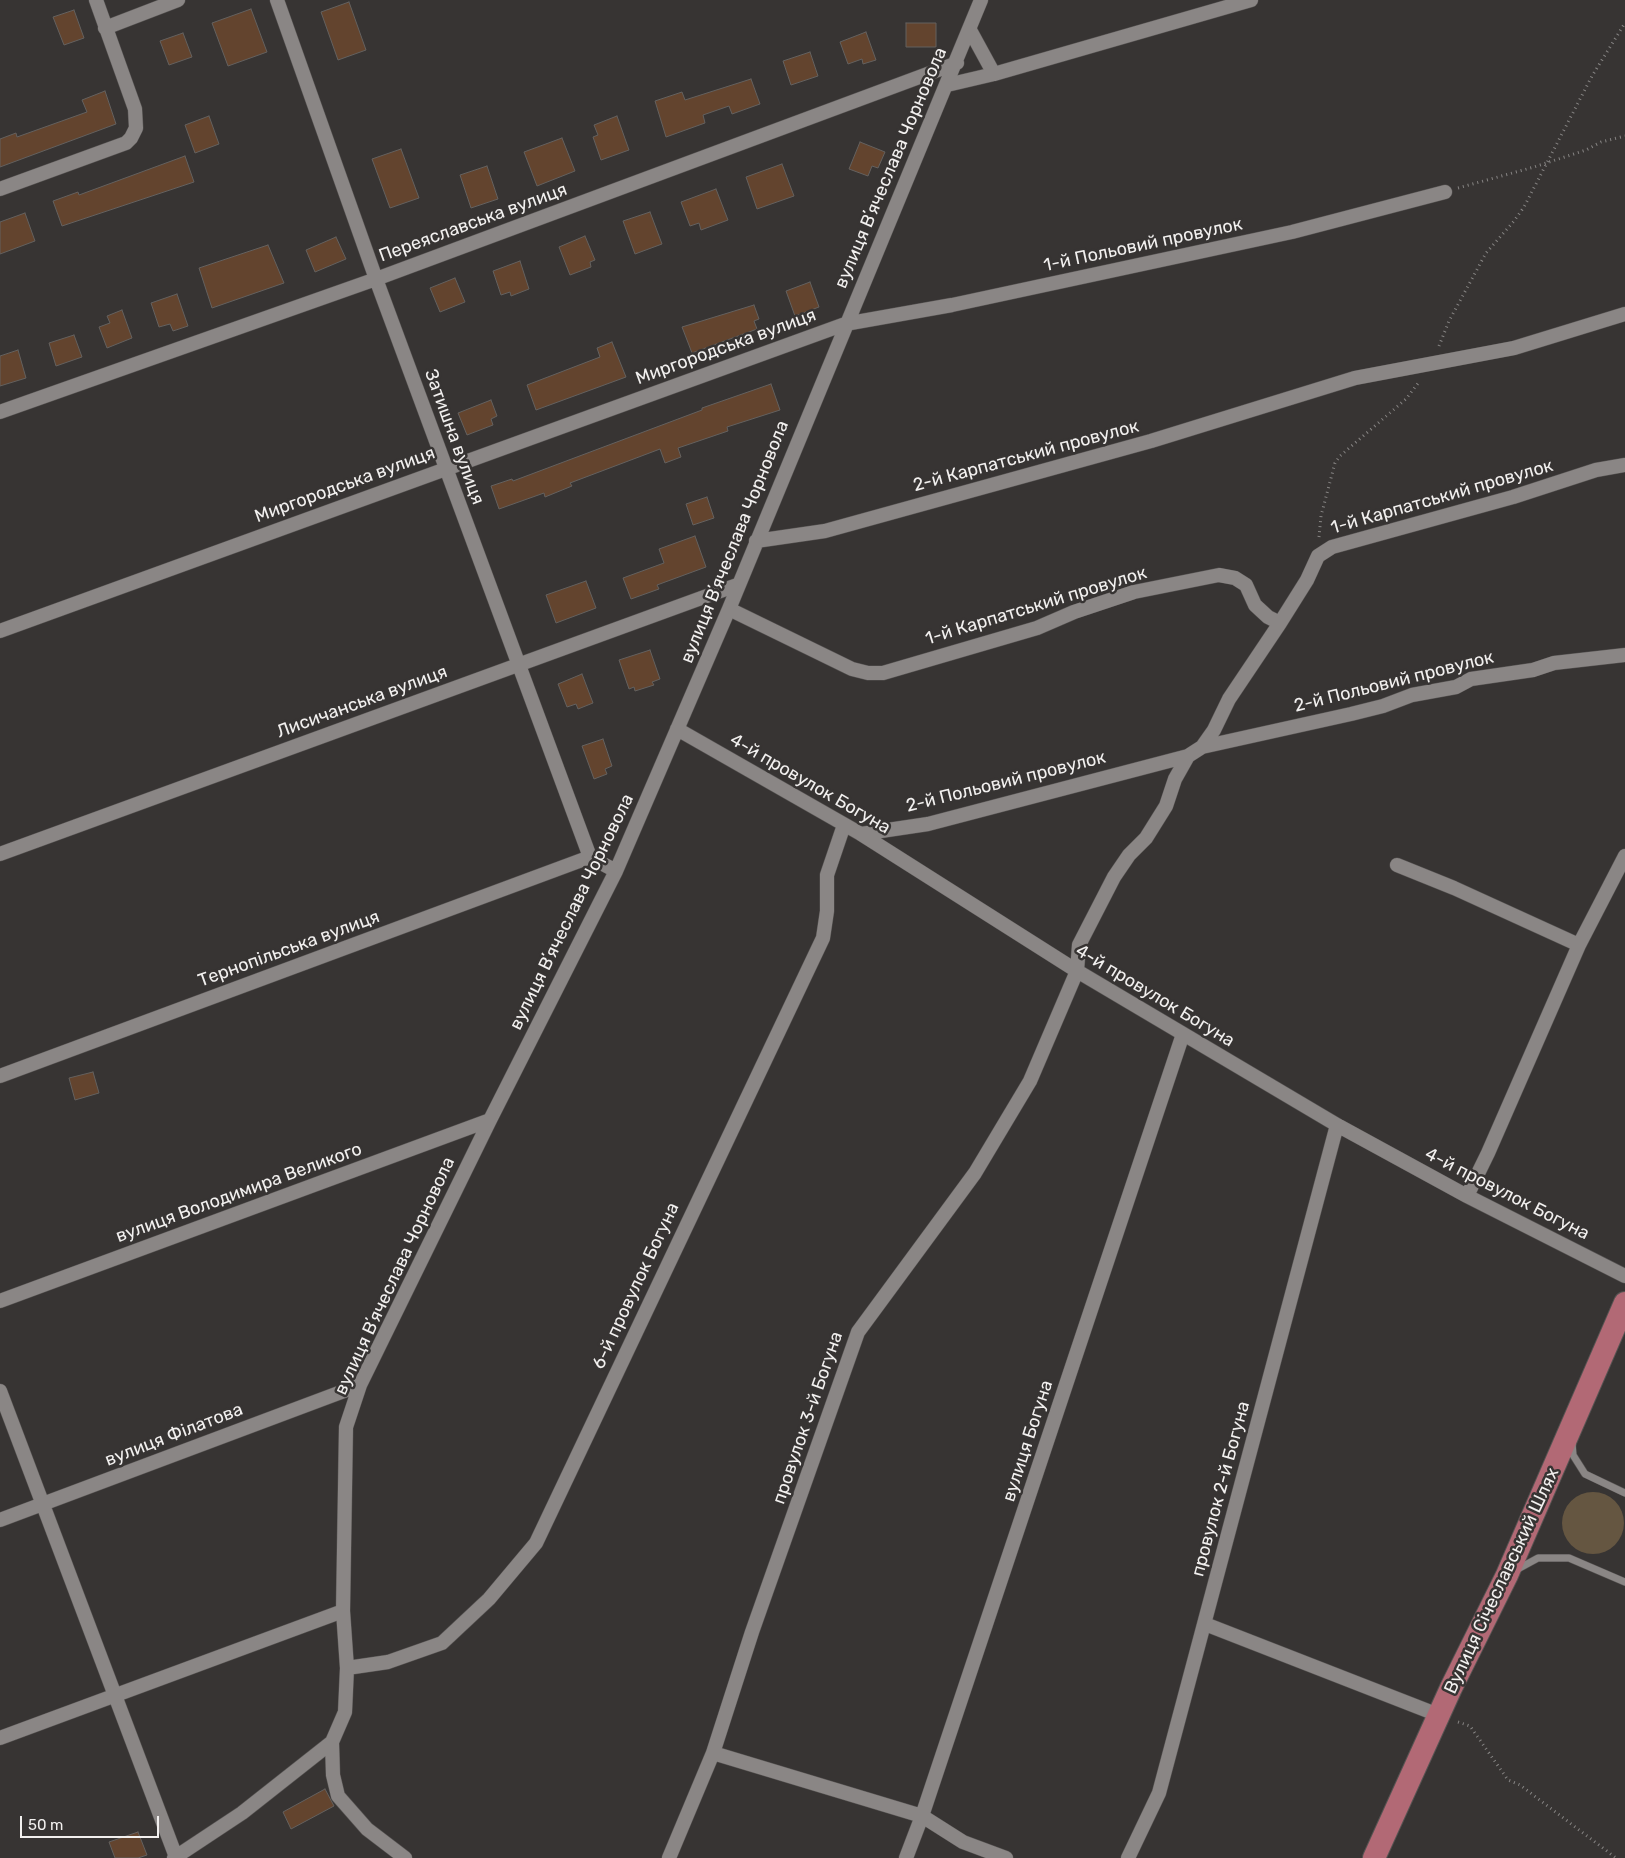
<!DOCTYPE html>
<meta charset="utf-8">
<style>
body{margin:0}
#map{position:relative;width:1625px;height:1858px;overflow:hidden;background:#373433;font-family:Rubik,sans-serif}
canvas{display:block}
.scale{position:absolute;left:20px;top:1816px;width:139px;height:22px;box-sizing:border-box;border:2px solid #f2f0ef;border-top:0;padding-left:6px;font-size:15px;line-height:18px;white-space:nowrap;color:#f2f0ef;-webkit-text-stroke:4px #373433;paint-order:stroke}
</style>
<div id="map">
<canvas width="1625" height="1858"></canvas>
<div class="scale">50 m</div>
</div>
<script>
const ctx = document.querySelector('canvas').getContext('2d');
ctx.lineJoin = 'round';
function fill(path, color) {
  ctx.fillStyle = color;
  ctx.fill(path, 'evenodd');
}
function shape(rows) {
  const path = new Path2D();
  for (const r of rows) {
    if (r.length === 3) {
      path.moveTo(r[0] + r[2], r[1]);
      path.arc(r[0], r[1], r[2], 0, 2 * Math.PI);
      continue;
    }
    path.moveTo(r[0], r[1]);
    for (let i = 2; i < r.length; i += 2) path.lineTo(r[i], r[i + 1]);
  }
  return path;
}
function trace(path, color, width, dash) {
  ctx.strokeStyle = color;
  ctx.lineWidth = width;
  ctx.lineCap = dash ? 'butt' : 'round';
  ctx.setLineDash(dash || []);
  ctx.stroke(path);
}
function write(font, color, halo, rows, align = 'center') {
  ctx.font = font + ' Rubik,sans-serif';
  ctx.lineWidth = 5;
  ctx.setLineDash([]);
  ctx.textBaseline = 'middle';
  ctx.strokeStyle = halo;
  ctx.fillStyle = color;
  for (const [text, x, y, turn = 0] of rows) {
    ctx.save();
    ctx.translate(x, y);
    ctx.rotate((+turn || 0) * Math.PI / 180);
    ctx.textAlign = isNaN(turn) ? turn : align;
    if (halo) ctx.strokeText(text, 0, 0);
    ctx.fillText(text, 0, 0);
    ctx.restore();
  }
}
fill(shape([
 [1593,1523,31]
]), '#655641');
const building = shape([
 [349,2,366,50,338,60,321,12,349,2],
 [251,9,267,52,228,66,212,23,251,9],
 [74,10,84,38,64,45,53,17,74,10],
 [906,23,936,23,936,47,906,47,906,23],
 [866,32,876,60,863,64,862,59,848,64,840,42,866,32],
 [183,33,192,57,169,65,160,41,183,33],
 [810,52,818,76,791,85,783,61,810,52],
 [751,79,760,104,732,114,729,106,703,115,705,123,666,137,655,101,682,92,685,100,751,79],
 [105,91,116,124,0,167,0,139,16,133,17,137,87,112,82,100,105,91],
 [209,116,219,144,195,153,185,125,209,116],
 [617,116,629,150,601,160,593,137,598,135,594,125,617,116],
 [562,138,575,171,537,186,524,152,562,138],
 [860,142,885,152,878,168,872,166,868,176,849,169,860,142],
 [401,149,419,198,390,208,372,159,401,149],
 [185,156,194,182,62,226,53,201,78,192,79,195,185,156],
 [782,164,794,196,757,209,746,177,782,164],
 [487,166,498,199,471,208,460,175,487,166],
 [716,189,728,220,701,230,699,223,690,226,681,202,716,189],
 [650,212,662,244,635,254,623,221,650,212],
 [25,213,35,241,0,254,0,222,25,213],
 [585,236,595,260,590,262,591,267,570,275,559,247,585,236],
 [336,237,346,259,315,272,306,250,336,237],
 [268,245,284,283,212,308,199,268,268,245],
 [520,261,529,289,511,296,510,292,501,295,493,271,520,261],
 [455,278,465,302,440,312,430,288,455,278],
 [810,282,819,307,795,316,786,291,810,282],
 [177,294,188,326,173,331,170,324,159,327,151,303,177,294],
 [754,305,759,319,754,321,757,329,692,353,682,327,754,305],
 [122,310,132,338,107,348,99,327,110,323,107,316,122,310],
 [74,335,82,357,56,366,49,343,74,335],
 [612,342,626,377,536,410,527,385,600,357,597,348,612,342],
 [18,350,26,378,0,386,0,356,18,350],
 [771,384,780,410,727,427,728,431,678,448,681,457,665,463,660,449,570,483,572,486,545,497,544,493,499,509,491,486,512,479,513,481,702,410,702,408,771,384],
 [491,400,497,416,491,419,493,425,467,435,458,413,491,400],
 [707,497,714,518,693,525,686,504,707,497],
 [695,536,706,567,657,585,659,589,631,599,623,578,664,563,659,549,695,536],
 [586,581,596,608,556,623,546,595,586,581],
 [650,650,660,679,652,682,654,685,635,691,634,687,629,689,619,660,650,650],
 [582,674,593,703,578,709,576,704,567,707,558,684,582,674],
 [603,739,612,766,605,769,607,774,594,779,582,746,603,739],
 [93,1072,99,1093,75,1100,69,1078,93,1072],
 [325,1789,334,1806,291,1829,283,1812,325,1789],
 [138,1832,147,1855,138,1858,115,1858,109,1842,138,1832]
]);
fill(building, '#63442e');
trace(building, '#64615f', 1);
const service = shape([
 [1572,1442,1573,1455,1585,1474,1625,1493],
 [1516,1570,1538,1558,1569,1558,1625,1582]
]);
const minor = shape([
 [277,0,376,279,590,857,616,871],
 [105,28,178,0],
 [970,30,994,74],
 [947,85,994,74,1251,0],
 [0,189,126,143,131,138,136,128,135,109,96,0],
 [0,412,376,279,957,63],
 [756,541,825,531,1151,441,1355,378,1514,348,1625,314],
 [729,609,852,669,868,673,883,673,1037,628,1074,612,1134,592,1219,575,1235,578,1246,585,1255,605,1268,617,1280,623,1307,580,1318,556,1332,547,1513,497,1596,470,1625,465],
 [0,631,845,324,952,305,1292,232,1445,192],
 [677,729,861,834,1077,971,1337,1125,1467,1196,1625,1276],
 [1202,747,1351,714,1383,706,1412,695,1456,687,1471,679,1533,670,1554,663,1625,655],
 [861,834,928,824,1188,756],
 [0,854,737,585],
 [1397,865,1454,888,1579,945,1488,1153,1467,1196],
 [1579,945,1625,856],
 [0,1076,590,857],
 [0,1301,490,1120],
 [0,1391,176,1857],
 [0,1520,360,1385],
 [1205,1624,1441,1716],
 [347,1668,388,1662,442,1643,489,1599,536,1543,823,938,827,911,827,875,844,825],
 [0,1738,343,1611],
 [713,1753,922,1816,963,1842,1006,1858],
 [174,1858,242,1813,332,1742],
 [405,1858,367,1829,338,1796,333,1775,332,1742,345,1712,347,1668,343,1611,346,1427,360,1385,490,1120,616,871,729,609,981,0],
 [669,1858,713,1753,752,1632,858,1332,975,1173,1030,1081,1077,971,1079,945,1114,877,1129,855,1146,838,1166,806,1175,779,1188,756,1202,747,1214,730,1229,699,1280,623],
 [906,1858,922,1816,1183,1034],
 [1128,1858,1159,1793,1337,1125]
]);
const primary = shape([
 [1374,1858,1451,1688,1507,1575,1625,1303]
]);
trace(service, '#565352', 8);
trace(minor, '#565352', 15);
trace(primary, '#565352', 24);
trace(shape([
 [1458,188,1534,167,1586,150,1601,142,1625,136],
 [1439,346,1449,321,1486,253,1514,221,1524,207,1592,76,1625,23],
 [1319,537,1321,516,1335,463,1340,456,1406,399,1419,382],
 [1458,1722,1470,1726,1508,1780,1520,1785,1616,1858]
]), '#878584', 3, [1, 4]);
trace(service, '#8a8685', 7);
trace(minor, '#8a8685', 14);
trace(primary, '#b26975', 22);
write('18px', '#f2f0ef', '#373433', [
 ["вулиця Вʼячеслава Чорновола",891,168,-67],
 ["Переяславська вулиця",473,223,-20],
 ["1-й Польовий провулок",1143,245,-12],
 ["Миргородська вулиця",726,347,-20],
 ["Затишна вулиця",454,437,70],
 ["2-й Карпатський провулок",1026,456,-15],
 ["Миргородська вулиця",345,485,-20],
 ["1-й Карпатський провулок",1442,497,-16],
 ["вулиця Вʼячеслава Чорновола",735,542,-68],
 ["1-й Карпатський провулок",1036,606,-17],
 ["2-й Польовий провулок",1394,682,-14],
 ["Лисичанська вулиця",362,702,-20],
 ["2-й Польовий провулок",1006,782,-14],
 ["4-й провулок Богуна",810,784,30],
 ["вулиця Вʼячеслава Чорновола",572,912,-64],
 ["Тернопільська вулиця",289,949,-20],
 ["4-й провулок Богуна",1155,996,31],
 ["вулиця Володимира Великого",239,1193,-20],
 ["4-й провулок Богуна",1507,1194,27],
 ["вулиця Вʼячеслава Чорновола",395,1276,-65],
 ["6-й провулок Богуна",636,1286,-65],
 ["провулок 3-й Богуна",808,1418,-71],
 ["вулиця Філатова",174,1435,-21],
 ["вулиця Богуна",1028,1441,-72],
 ["провулок 2-й Богуна",1221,1489,-75],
 ["Вулиця Січеславський Шлях",1502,1581,-65]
]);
</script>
